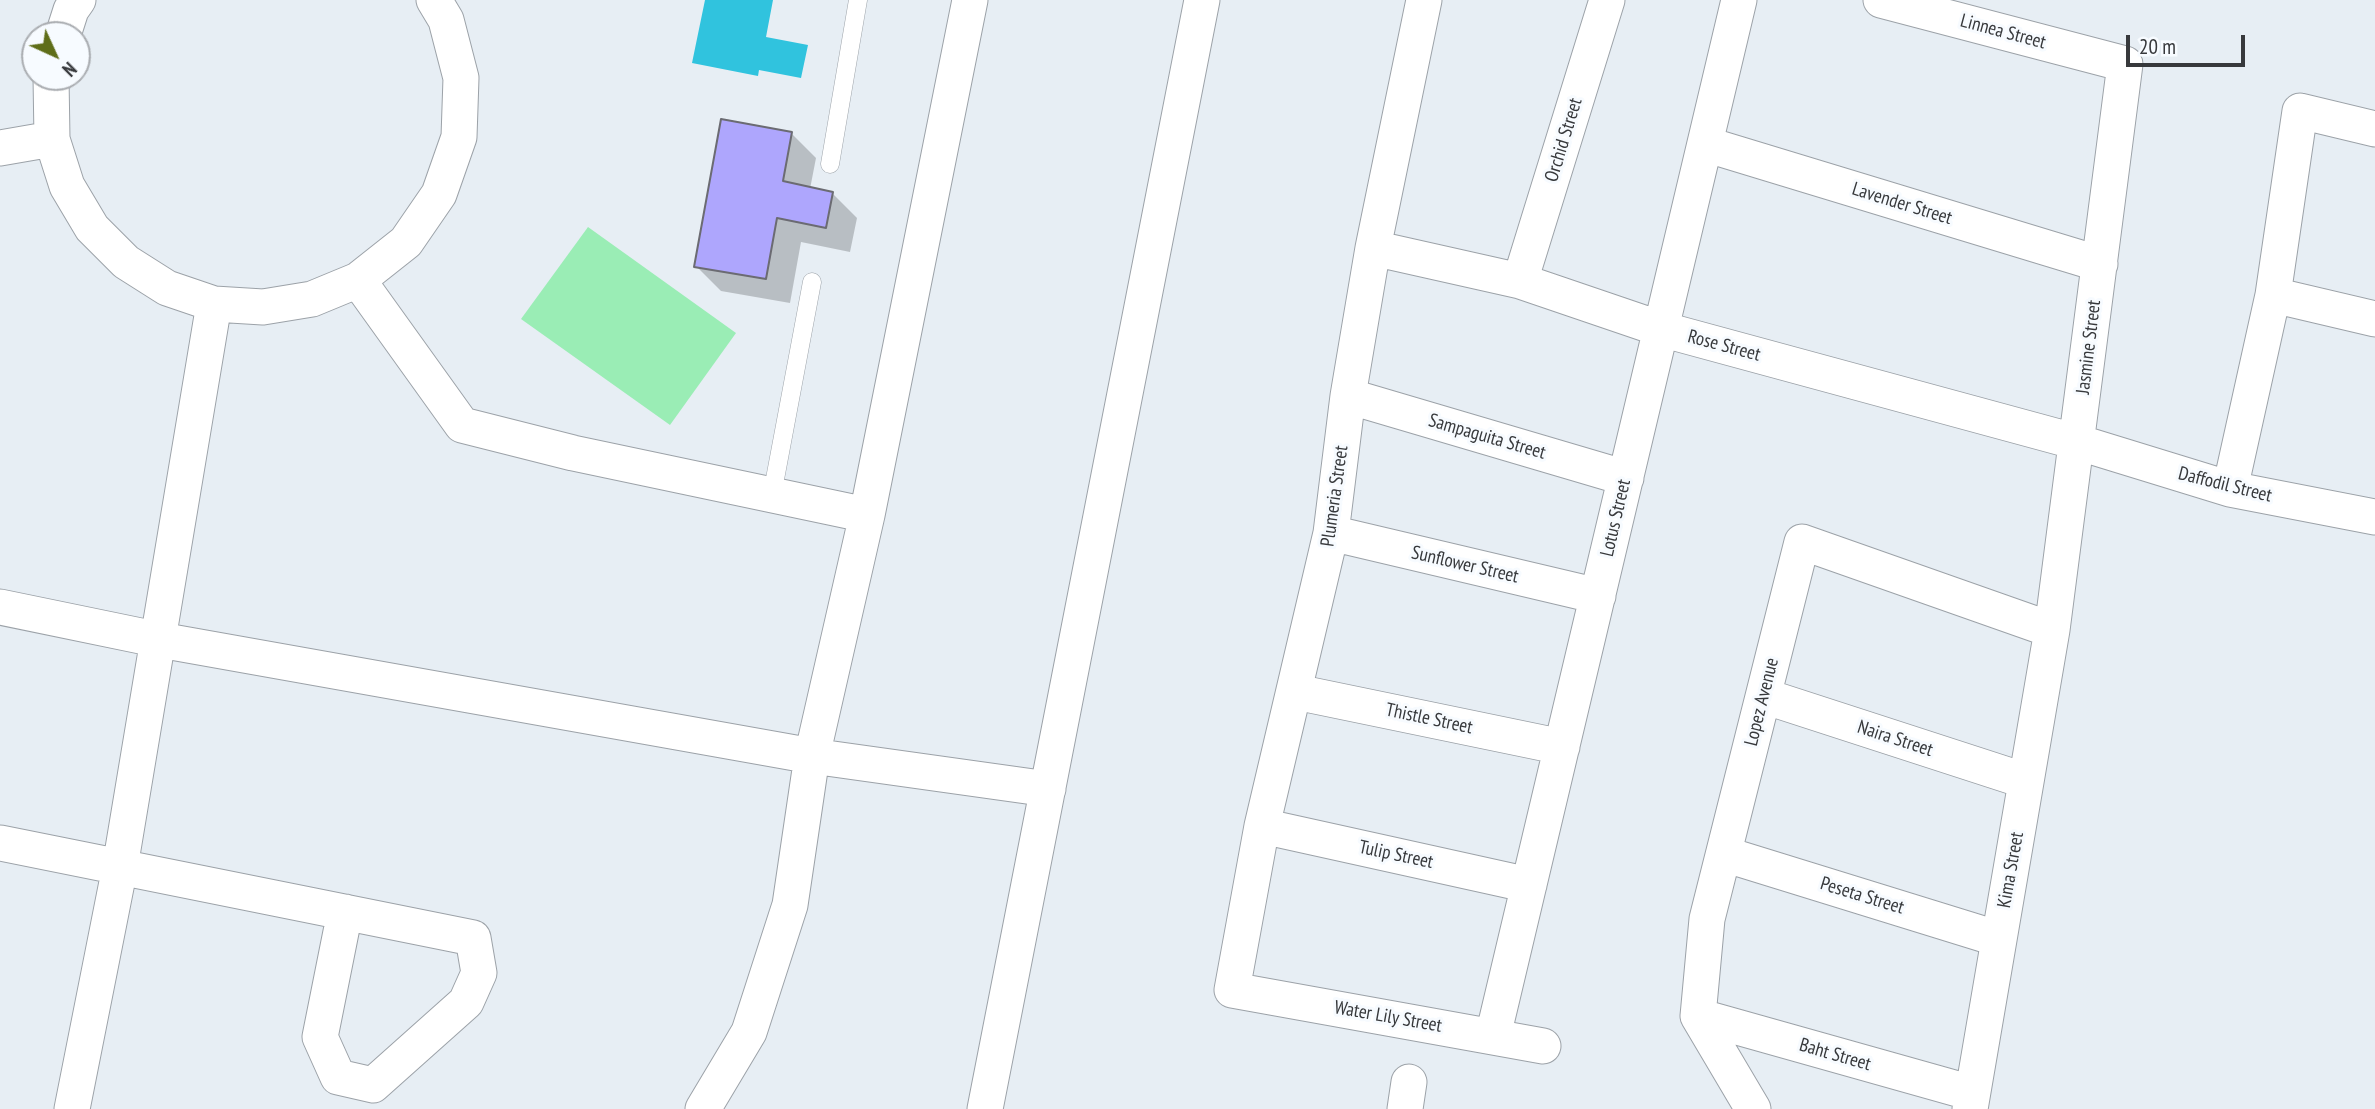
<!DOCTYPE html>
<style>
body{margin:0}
#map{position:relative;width:2375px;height:1109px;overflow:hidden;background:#e7eef4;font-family:"PT Sans Narrow",sans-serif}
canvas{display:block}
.north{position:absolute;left:21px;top:21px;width:70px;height:70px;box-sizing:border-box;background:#f7fbff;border:2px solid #aaadb1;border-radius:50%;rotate:135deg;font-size:19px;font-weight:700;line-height:28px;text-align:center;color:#37393c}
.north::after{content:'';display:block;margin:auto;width:24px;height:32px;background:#5f6e19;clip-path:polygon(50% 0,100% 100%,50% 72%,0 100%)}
.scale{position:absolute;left:2126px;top:35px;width:119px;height:32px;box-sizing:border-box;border:4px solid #37393c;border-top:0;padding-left:9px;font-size:21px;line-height:24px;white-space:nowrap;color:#37393c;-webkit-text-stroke:5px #f7fbff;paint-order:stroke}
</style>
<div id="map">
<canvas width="2375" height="1109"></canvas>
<div class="north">N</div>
<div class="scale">20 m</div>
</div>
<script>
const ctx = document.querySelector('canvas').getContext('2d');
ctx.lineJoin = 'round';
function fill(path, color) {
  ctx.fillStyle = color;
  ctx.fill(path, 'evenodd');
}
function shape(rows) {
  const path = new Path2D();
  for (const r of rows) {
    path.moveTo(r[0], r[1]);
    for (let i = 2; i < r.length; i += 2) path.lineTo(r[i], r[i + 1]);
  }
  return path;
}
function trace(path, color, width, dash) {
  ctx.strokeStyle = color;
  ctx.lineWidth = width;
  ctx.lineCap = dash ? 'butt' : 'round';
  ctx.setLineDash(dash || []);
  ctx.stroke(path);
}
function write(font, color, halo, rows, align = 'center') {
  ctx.font = font + ' "PT Sans Narrow",sans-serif';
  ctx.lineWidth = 6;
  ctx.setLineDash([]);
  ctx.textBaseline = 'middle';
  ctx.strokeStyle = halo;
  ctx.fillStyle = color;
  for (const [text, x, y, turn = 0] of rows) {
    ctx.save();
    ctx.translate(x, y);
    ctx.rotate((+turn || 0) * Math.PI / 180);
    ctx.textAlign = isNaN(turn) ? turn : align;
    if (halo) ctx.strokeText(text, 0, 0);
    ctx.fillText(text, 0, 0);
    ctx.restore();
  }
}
fill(shape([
 [588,227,736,333,670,425,521,319]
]), '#9aedb5');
fill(shape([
 [705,0,773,0,766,37,808,45,801,78,759,70,758,76,692,63]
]), '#30c3de');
fill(shape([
 [791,133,816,158,810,189,833,194,857,218,850,252,801,242,790,303,721,291,696,266]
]), '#0003');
const building = shape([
 [721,119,792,132,783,181,833,192,826,228,777,218,766,279,694,267,721,119]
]);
fill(building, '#aea6fd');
trace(building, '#6b6b72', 2);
const lane = shape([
 [830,164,858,0],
 [772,495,812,282]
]);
const street = shape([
 [1424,0,1373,248,1348,396,1331,533,1262,826,1232,990,1543,1046],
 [1881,0,2125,64,2052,630,1970,1109],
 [63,35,71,10,78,0],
 [51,77,52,139,67,186,92,228,126,262,167,288,214,304,263,307,312,299,358,280,406,242,439,194,459,137,461,78,446,20,434,0],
 [1705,144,2100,264],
 [0,148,52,139],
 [1373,248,1520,281,1661,329,2077,442,2230,489,2375,517],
 [358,280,462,425,573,453,867,515],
 [1520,281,1607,0],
 [2273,295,2375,319],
 [1348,396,1626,478],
 [2230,489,2273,295,2300,111,2375,129],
 [1331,533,1598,596],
 [0,607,160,640,812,756,1048,789],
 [1296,692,1562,747],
 [1764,696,2026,781],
 [1262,826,1529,885],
 [0,843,473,938,479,973,466,1002,373,1085,338,1077,320,1037,345,912],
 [1724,854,1999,939],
 [1698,1016,1972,1093],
 [1493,1036,1739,0],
 [72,1109,120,867,214,304],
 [703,1109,749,1032,790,905,812,756,867,515,970,0],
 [985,1109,1202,0],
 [1405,1109,1409,1082],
 [1753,1109,1698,1016,1707,919,1802,542,2052,630]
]);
trace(lane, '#9ca2a8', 19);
trace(street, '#9ca2a8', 37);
trace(lane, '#fff', 18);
trace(street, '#fff', 35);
write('19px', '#37393c', '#f7fbff', [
 ["Linnea Street",2003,32,15],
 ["Orchid Street",1564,140,-73],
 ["Lavender Street",1902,204,17],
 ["Rose Street",1724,346,15],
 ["Jasmine Street",2089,347,-83],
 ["Sampaguita Street",1487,437,16],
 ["Daffodil Street",2225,485,14],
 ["Plumeria Street",1335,496,-82],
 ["Lotus Street",1616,518,-77],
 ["Sunflower Street",1465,565,13],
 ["Lopez Avenue",1762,702,-76],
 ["Thistle Street",1429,719,12],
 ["Naira Street",1895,739,18],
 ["Tulip Street",1396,855,12],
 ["Kima Street",2011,870,-80],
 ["Peseta Street",1862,896,17],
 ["Water Lily Street",1388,1017,10],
 ["Baht Street",1835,1055,16]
]);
</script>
